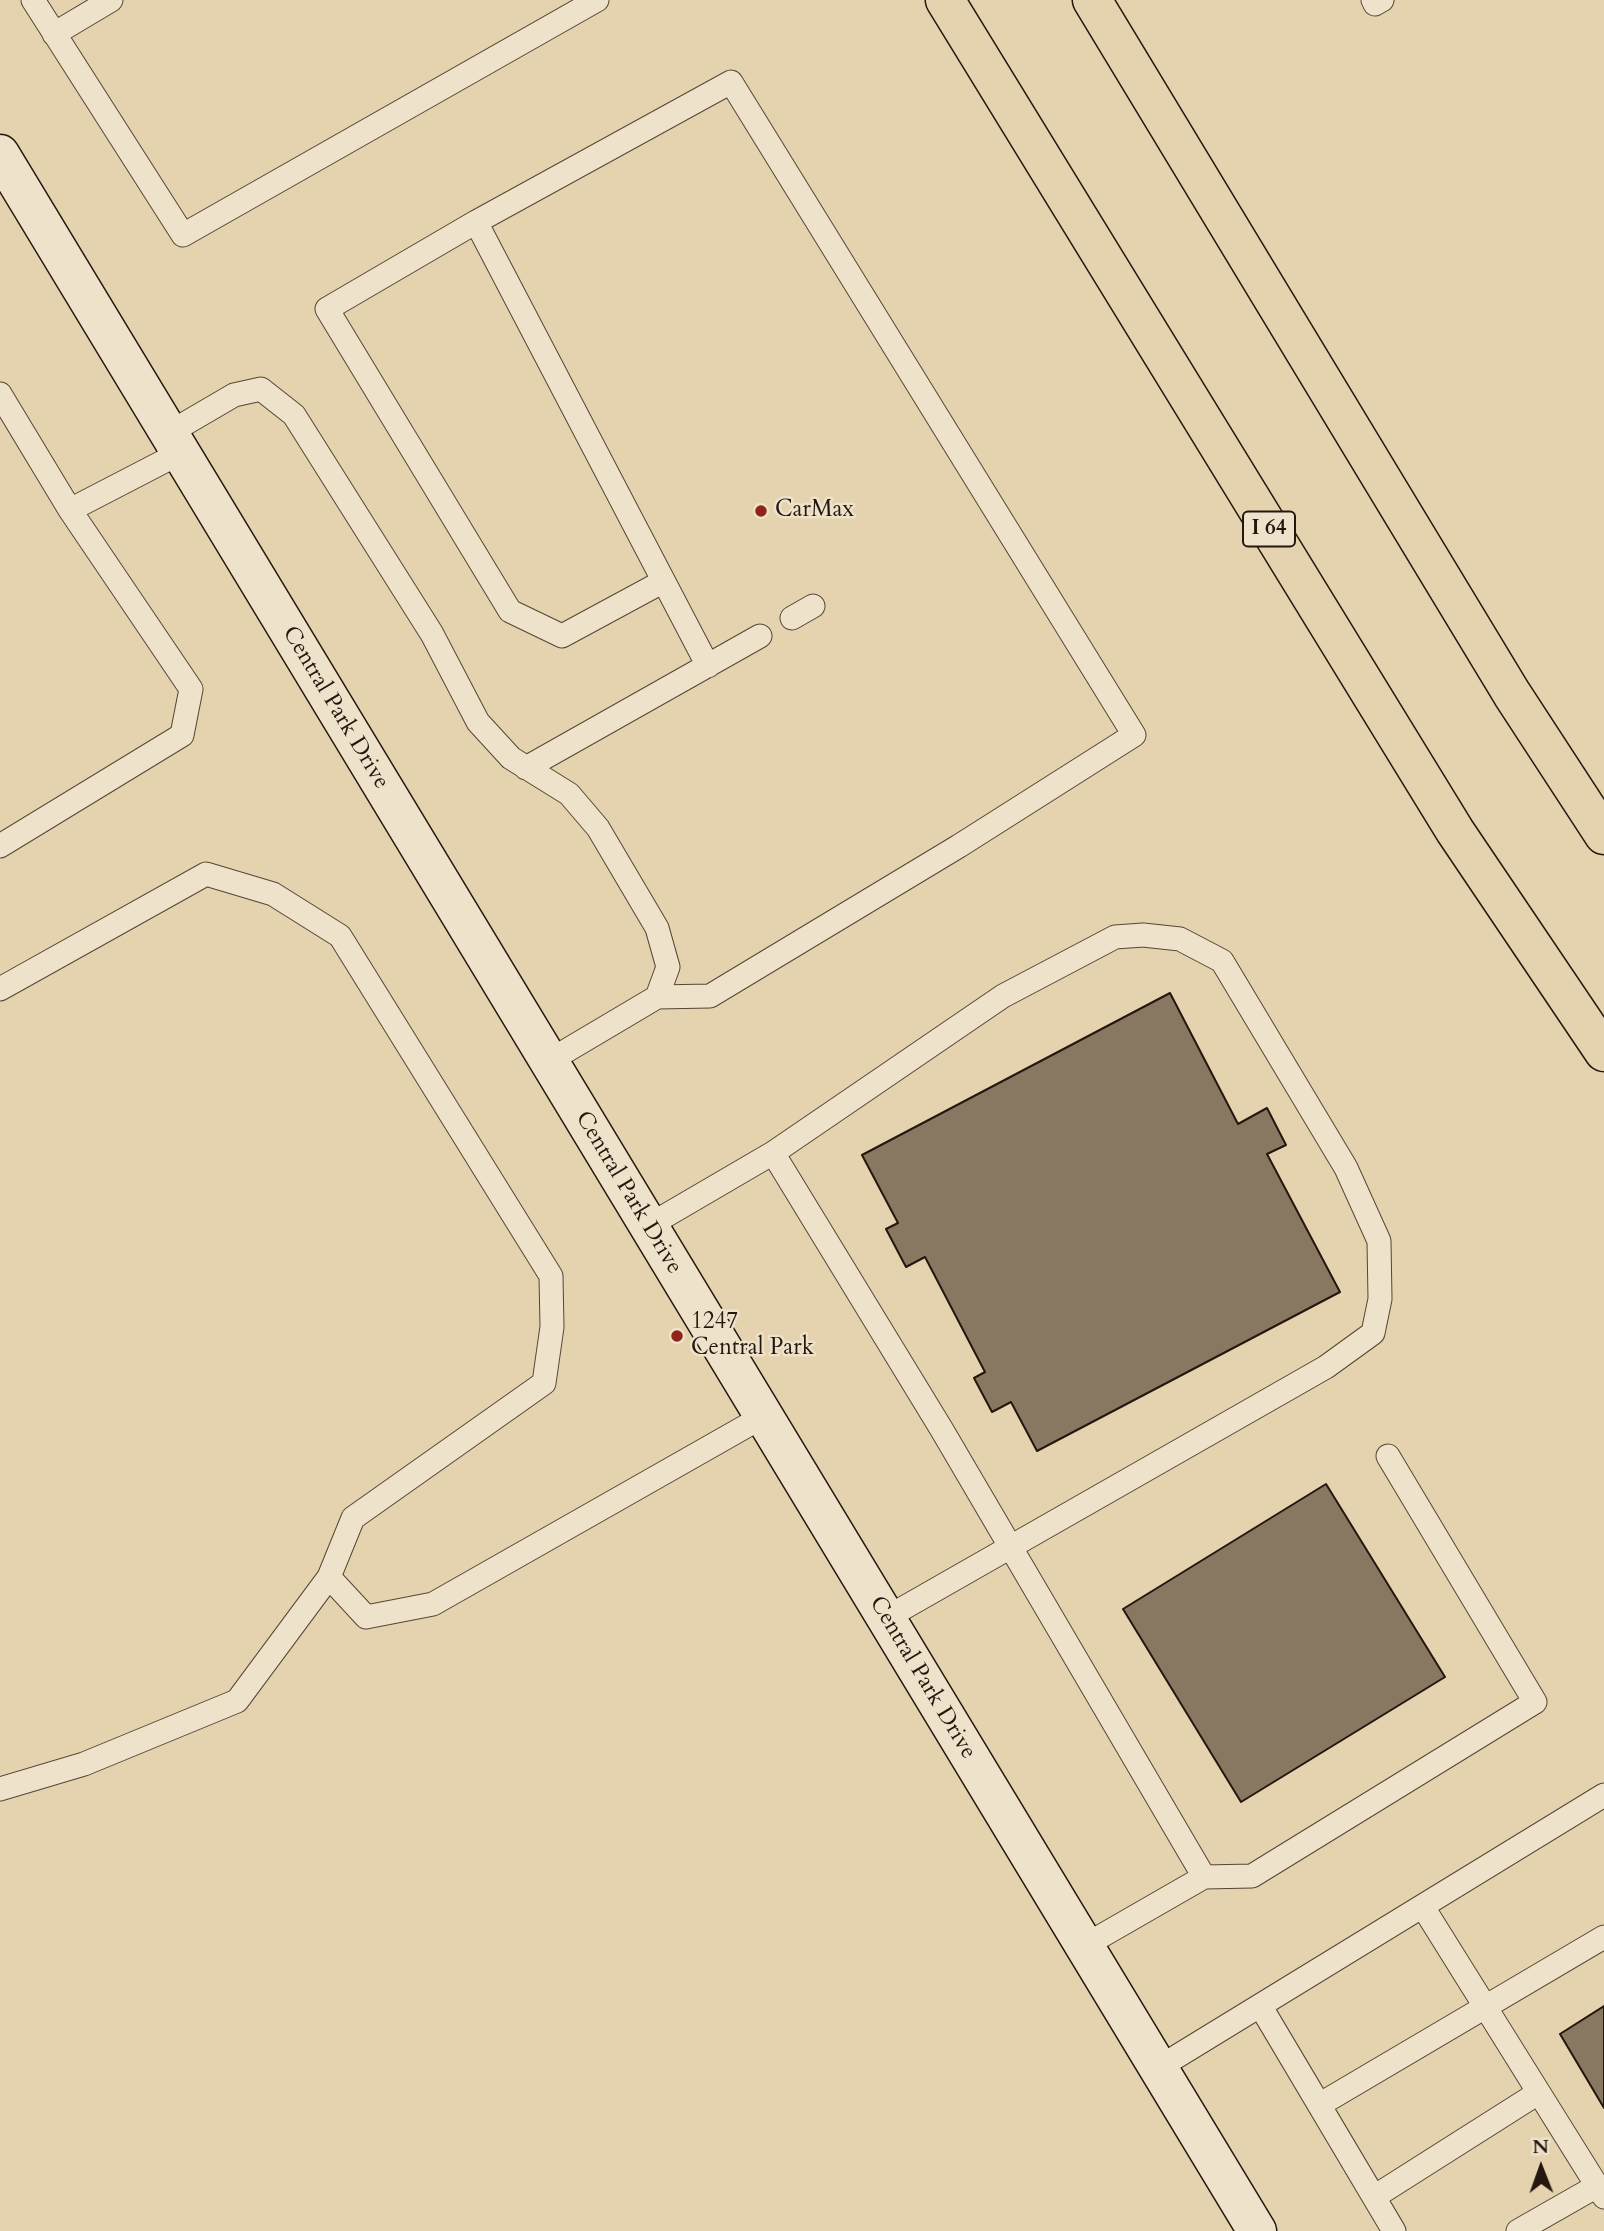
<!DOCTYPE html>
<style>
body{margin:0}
#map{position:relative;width:1604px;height:2231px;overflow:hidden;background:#e5d2ae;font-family:Cardo,serif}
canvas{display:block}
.north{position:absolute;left:1506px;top:2133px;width:70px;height:70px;-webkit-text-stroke:5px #eee2ca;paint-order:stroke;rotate:359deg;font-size:19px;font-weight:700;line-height:28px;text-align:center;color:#24170e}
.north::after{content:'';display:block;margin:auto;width:24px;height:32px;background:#24170e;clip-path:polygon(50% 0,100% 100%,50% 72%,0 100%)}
</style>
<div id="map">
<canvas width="1604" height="2231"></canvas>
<div class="north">N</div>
</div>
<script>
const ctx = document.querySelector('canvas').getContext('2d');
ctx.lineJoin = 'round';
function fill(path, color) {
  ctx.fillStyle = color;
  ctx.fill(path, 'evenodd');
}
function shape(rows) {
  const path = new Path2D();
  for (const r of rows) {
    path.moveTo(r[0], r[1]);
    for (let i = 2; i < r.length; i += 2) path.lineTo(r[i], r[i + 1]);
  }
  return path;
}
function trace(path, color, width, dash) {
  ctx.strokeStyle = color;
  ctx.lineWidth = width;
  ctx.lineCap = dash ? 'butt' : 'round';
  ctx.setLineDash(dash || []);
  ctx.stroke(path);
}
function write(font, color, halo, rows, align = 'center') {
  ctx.font = font + ' Cardo,serif';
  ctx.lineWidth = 5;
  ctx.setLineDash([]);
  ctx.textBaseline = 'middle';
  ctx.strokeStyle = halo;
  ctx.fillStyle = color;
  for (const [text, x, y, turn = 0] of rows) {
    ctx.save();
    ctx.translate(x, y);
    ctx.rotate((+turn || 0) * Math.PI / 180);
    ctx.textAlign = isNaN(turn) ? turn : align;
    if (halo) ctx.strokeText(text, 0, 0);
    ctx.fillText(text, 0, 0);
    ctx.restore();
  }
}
const building = shape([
 [1170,993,1238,1124,1267,1108,1286,1145,1267,1154,1340,1292,1037,1451,1011,1402,992,1412,974,1378,985,1372,925,1257,906,1267,886,1229,898,1223,862,1155,1170,993],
 [1326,1484,1445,1677,1241,1802,1123,1609,1326,1484],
 [1604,2006,1604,2108,1560,2034,1604,2006]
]);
fill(building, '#887861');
trace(building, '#24170e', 2);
const lane = shape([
 [33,0,183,235,597,0],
 [1373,0,1375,4,1382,0],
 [54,34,111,0],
 [476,222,731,82,1134,735,959,846,710,996,657,997],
 [0,394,70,510,191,689,182,735,0,846],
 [169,433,234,395,261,389,294,415,432,634,478,722,511,758,569,794,598,828,657,928,668,967,657,997,549,1061],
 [70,510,180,453],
 [662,582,562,636,510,611,327,309,476,222,708,666],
 [792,618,813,606],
 [526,768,760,636],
 [0,989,206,874,273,894,340,936,551,1276,552,1327,544,1383,353,1518,329,1577,237,1701,84,1764,0,1789],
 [773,1153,1003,996,1115,937,1143,935,1180,939,1222,961,1346,1168,1379,1241,1380,1299,1373,1333,1326,1367,886,1618],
 [648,1226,773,1153,942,1430,1204,1877,1084,1946],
 [329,1577,366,1617,433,1604,764,1416],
 [1204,1877,1252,1876,1535,1702,1388,1456],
 [1423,1907,1604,2197],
 [1261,2007,1394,2231],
 [1158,2068,1604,1795],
 [1319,2105,1604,1937],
 [1374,2197,1538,2093],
 [1518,2231,1597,2186]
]);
const secondary = shape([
 [0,154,1257,2231]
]);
const highway = shape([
 [945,0,1455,831,1604,1052],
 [1092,0,1512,694,1604,835]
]);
trace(lane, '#544636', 25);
trace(secondary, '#24170e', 41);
trace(highway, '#24170e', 41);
trace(lane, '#eee2ca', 23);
trace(secondary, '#eee2ca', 38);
trace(highway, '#e5d2ae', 38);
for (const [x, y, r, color] of [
 [761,511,7,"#8f2418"],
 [677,1336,7,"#8f2418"]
]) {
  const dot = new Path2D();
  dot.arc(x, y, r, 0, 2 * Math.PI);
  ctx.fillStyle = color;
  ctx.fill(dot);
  trace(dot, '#eee2ca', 2.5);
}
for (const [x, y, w] of [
 [1269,529,52]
]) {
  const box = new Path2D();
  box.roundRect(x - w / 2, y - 17.5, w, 35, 5);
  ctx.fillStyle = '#eee2ca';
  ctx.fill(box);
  trace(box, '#24170e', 2);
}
write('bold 21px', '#24170e', null, [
 ["I 64",1269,529]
]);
write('23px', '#24170e', '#eee2ca', [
 ["CarMax",775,511],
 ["1247",691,1323],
 ["Central Park",691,1349]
], 'left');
write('23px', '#24170e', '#eee2ca', [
 ["Central Park Drive",335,708,59],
 ["Central Park Drive",628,1193,59],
 ["Central Park Drive",922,1678,59]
]);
</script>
